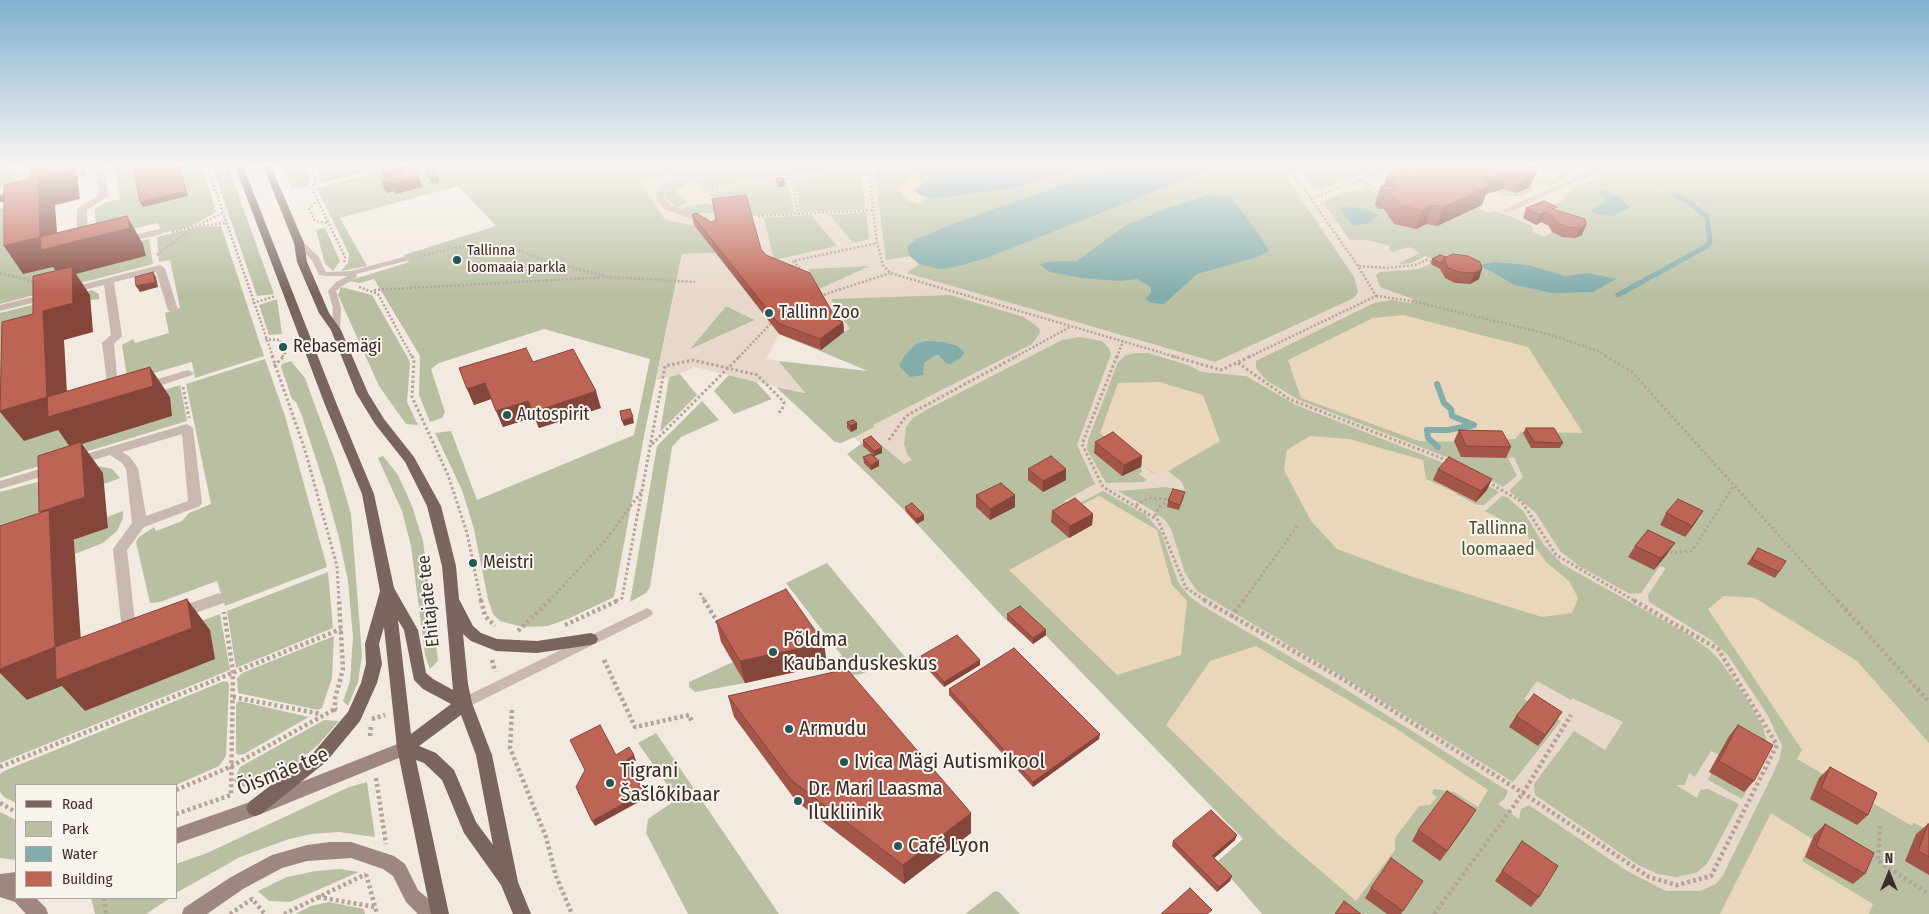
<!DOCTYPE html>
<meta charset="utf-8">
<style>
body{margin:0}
#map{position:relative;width:1929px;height:914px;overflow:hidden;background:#f2e9e1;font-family:"Fira Sans Condensed",sans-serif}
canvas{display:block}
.legend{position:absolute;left:15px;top:784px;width:162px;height:115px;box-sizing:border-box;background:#f9f3ee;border:1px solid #aca4a0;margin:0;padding:6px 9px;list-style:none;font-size:15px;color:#392e2c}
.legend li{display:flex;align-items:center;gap:10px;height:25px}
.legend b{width:25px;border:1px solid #aca4a0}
.north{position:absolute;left:1864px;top:849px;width:50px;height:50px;-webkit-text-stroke:4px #f9f3ee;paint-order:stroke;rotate:0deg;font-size:14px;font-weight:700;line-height:20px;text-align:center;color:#392e2c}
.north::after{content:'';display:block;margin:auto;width:18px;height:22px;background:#392e2c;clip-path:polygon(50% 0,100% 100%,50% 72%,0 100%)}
</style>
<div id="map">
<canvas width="1929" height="914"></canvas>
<ul class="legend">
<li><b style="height:6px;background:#79655e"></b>Road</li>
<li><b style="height:14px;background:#b9c0a2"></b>Park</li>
<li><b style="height:14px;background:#82adab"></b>Water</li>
<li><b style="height:14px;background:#bd6454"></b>Building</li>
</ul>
<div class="north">N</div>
</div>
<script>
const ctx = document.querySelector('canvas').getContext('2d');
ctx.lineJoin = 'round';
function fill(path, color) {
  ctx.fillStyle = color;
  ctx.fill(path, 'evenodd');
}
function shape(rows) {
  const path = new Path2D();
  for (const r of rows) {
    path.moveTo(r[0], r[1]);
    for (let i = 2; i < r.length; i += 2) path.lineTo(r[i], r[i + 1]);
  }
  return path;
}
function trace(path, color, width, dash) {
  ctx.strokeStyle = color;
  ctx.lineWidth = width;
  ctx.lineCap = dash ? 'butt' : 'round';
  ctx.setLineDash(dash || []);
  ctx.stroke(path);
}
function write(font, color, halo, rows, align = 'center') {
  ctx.font = font + ' "Fira Sans Condensed",sans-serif';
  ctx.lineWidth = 4;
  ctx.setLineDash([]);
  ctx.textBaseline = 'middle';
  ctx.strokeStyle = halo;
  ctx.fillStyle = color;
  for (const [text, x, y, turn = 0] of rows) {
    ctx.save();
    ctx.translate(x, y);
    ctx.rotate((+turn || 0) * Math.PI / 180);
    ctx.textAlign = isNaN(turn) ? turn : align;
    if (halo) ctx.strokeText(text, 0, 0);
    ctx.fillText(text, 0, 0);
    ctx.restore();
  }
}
fill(shape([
 [0,166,3,166,3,171,15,169,16,173,45,166,72,166,0,182],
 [114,166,135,166,188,196,180,166,202,166,216,212,190,227,162,233,158,223,106,235,98,234,94,209,104,203,120,199],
 [212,166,228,166,274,294,257,296],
 [281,166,305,166,310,178,309,184,308,187,292,188],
 [315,166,1929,166,1929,914,1262,914,1217,862,1243,839,1021,610,1007,620,1004,618,917,524,923,521,906,512,847,454,861,444,858,440,854,437,841,443,835,442,776,387,805,393,778,361,868,371,779,334,716,253,682,254,645,431,614,597,570,618,548,626,523,627,500,621,493,614,488,599,474,529,462,490,435,433,451,431,477,500,634,435,650,359,544,329,439,363,431,369,445,412,442,418,430,422,419,395,420,356,374,279,360,283,348,281,409,262,404,255,496,226,458,186,340,218,367,266,341,271,348,263,349,254,317,188,377,172,375,170,318,184,321,178],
 [85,169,86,176,78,178,77,173,47,179,61,278,146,256,143,244,126,245,149,239,153,264,0,304,0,209,18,204,16,184],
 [221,226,264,356,195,378,192,362,136,378,127,377,122,345,133,339,135,343,169,333,165,313,180,308,170,260,159,262,157,237,197,227],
 [325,228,340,261,333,271,325,264,316,230],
 [341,287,372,295,408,358,410,363,407,402,418,425,406,424,379,386,338,295],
 [92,290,99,294,99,299,52,305,71,447,172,416,169,397,148,395,180,385,187,421,0,478,0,313],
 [277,299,282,334,269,335,259,305],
 [726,306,755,320,689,350],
 [265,359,285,416,327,567,225,606,217,581,160,602,150,603,136,542,139,537,154,527,156,531,182,521,189,513,211,504,186,384],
 [291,361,305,378,336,463,351,514,362,655,358,682,348,706,343,701,350,681,353,637,348,581,339,538,325,487,302,416,296,402,292,399,281,367,282,364],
 [680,374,697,395,660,432,669,377],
 [729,375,756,382,772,399,734,414,714,391],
 [702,401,719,420,681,437,672,447,650,587,646,593,630,602,657,446],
 [383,456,398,475,412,506,423,541,438,661,430,669,425,655,411,546,402,511,378,458],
 [98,466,112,469,120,478,104,484,64,543,108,528,107,517,123,511,123,518,117,531,103,543,75,554,74,541,27,700,83,678,182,628,220,614,230,670,0,763,0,492],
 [827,563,905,657,861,674,836,678,827,665,842,656,786,583],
 [328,572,333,628,236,668,227,611],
 [334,636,332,678,322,708,318,710,238,693,237,678,242,673],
 [733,662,745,683,695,692,689,687,689,682],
 [224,681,228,682,229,686,226,756,219,766,176,785,16,785,16,803,4,797,0,792,0,774,4,771],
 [239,701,309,717,244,754,238,755,236,753,236,704],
 [324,720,339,721,319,744,297,763,254,791,253,783,245,787,238,786,234,780,240,767],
 [656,733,779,914,688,914,646,833,648,819,677,799,638,743],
 [367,782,375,837,339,832,312,834,289,839,240,857,176,893,176,864,207,853,349,787],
 [0,812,16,820,16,860,0,858],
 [340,869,359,872,290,902,269,901,258,891,287,877,316,871],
 [995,891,999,892,1020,914,965,914],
 [91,898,170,898,146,914,95,914],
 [329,902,364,909,365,914,295,914,311,906]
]), '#b9c0a2');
fill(shape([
 [1489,166,1547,166,1561,172,1561,176,1546,182,1539,182,1516,171],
 [910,179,924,183,920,185,918,194,927,198,918,204,907,200,901,194,900,187],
 [1403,315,1528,347,1583,433,1521,432,1515,439,1474,440,1475,442,1419,441,1301,398,1288,360,1373,318],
 [1159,382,1203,395,1220,441,1165,473,1154,473,1129,454,1126,455,1100,433,1118,383],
 [1310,436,1349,439,1423,460,1426,479,1456,493,1455,496,1524,531,1546,562,1569,581,1578,598,1572,613,1542,617,1413,577,1337,549,1311,521,1284,470,1287,450],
 [1099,496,1157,530,1172,585,1187,601,1181,655,1117,675,1009,570,1091,525,1074,509],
 [1724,596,1755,598,1857,661,1929,743,1929,831,1913,822,1912,826,1797,759,1802,750,1708,609],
 [1256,646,1397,729,1488,790,1478,807,1454,792,1434,789,1432,793,1437,797,1430,805,1419,806,1395,838,1395,850,1356,901,1279,835,1166,725,1210,661],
 [1771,813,1812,839,1802,861,1873,904,1869,914,1720,914]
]), '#ead6bb');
fill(shape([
 [730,166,749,166,678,184,666,191,665,196,677,208,687,202,675,193,687,183,696,181,707,190,750,181,847,166,839,172,794,179,800,212,865,209,861,166,874,166,886,260,910,256,919,264,907,273,1215,362,1354,298,1358,292,1354,277,1279,166,1298,166,1315,190,1319,191,1382,166,1410,166,1403,169,1404,174,1381,196,1367,187,1354,192,1347,191,1323,202,1350,240,1367,240,1390,246,1389,249,1392,252,1409,247,1420,253,1398,264,1411,263,1426,256,1435,261,1420,269,1380,272,1376,275,1380,287,1413,299,1411,303,1392,300,1374,303,1256,361,1256,368,1266,380,1299,400,1454,460,1503,487,1517,476,1508,458,1514,457,1523,477,1509,491,1535,512,1560,551,1579,566,1630,594,1641,593,1660,566,1666,568,1648,595,1649,602,1711,640,1727,654,1767,714,1782,746,1780,757,1772,776,1722,877,1716,884,1700,891,1666,891,1627,871,1529,805,1521,809,1519,819,1498,804,1505,798,1508,791,1340,686,1203,606,1190,597,1178,582,1161,532,1146,515,1103,491,1071,507,1064,501,1095,484,1077,445,1111,354,1109,348,1102,341,1080,337,1062,340,926,410,913,418,906,427,904,444,907,454,912,460,904,464,879,443,862,444,855,437,874,427,873,425,1032,344,1040,333,1039,328,1024,317,950,295,831,299,850,329,844,332,763,259,751,216,794,213,787,180,709,194,718,203,714,209,710,204,706,204,689,206,680,210,694,214,714,212,718,230,665,220,640,183,668,173,673,178,679,178],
 [866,212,869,239,853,243,830,215],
 [811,215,837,246,774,260,764,218],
 [870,266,819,289,808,269],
 [1136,353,1148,353,1188,365,1202,372,1246,376,1296,405,1459,469,1499,492,1484,505,1477,505,1456,494,1454,496,1485,511,1502,496,1507,497,1523,511,1544,545,1562,564,1686,633,1710,650,1722,663,1750,704,1763,727,1767,742,1751,783,1742,799,1708,780,1719,755,1711,751,1695,777,1689,773,1685,785,1676,785,1697,798,1700,790,1708,789,1739,804,1707,864,1696,873,1676,877,1658,874,1638,865,1535,795,1534,784,1574,731,1605,750,1623,722,1572,698,1571,700,1537,681,1524,699,1561,721,1513,782,1343,677,1197,591,1185,573,1171,529,1165,520,1150,509,1118,491,1166,487,1185,491,1182,482,1168,471,1153,473,1129,454,1141,467,1142,472,1139,474,1147,480,1143,482,1106,483,1087,449,1088,440,1118,362,1126,355],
 [1552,166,1576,166,1604,175,1570,190,1561,202,1523,218,1536,225,1541,222,1549,226,1552,232,1544,237,1533,232,1532,226,1509,216,1494,211,1488,213,1477,207,1476,197,1492,191,1507,196,1521,196,1534,190,1516,171,1540,184,1551,185,1567,178,1563,171,1552,168],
 [716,253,779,334,766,359,778,361,805,393,694,367,680,374,656,380,682,254],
 [726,306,755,320,691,349,691,348]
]), '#e8d8ca');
fill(shape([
 [899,166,1089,166,1012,188,931,199,918,194,915,190,920,185,933,180,932,177],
 [1115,166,1219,166,989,257,959,266,939,269,919,264,910,256,907,247,917,239,947,226],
 [1603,190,1619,196,1630,208,1612,216,1593,213,1591,210,1606,201,1598,192],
 [1208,195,1230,196,1254,227,1269,251,1257,257,1197,274,1164,304,1152,303,1145,299,1151,293,1151,287,1137,279,1119,281,1082,278,1050,272,1040,265,1046,262,1077,261,1125,226,1165,209],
 [1349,207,1366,209,1378,215,1369,223,1353,226,1340,208],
 [1494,262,1528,265,1565,276,1589,273,1616,279,1593,292,1552,293,1515,285,1479,265],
 [926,341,944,342,958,346,964,353,961,358,950,364,946,363,939,355,935,355,924,363,923,375,910,377,899,366,905,355,916,344]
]), '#82adab');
trace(shape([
 [1618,295,1707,246,1710,242,1707,217,1689,202,1675,195]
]), '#82adab', 5);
trace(shape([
 [1437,384,1444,403,1451,409,1452,416,1474,425,1448,430,1427,430,1428,438,1438,447]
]), '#82adab', 6);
trace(shape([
 [207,166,273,357],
 [310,166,316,179,312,189,345,257,344,264],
 [789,166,798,214],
 [868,166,877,243,883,265,890,273,1176,357],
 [1560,166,1569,170],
 [1290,168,1329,166],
 [1374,175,1389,182],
 [1614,177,1656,183,1701,202,1714,204],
 [1360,181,1376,188,1380,195],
 [704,192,832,171,840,166],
 [1310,199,1394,166],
 [318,200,309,209,315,221,328,223],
 [758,216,873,210],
 [199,226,226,223],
 [172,232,196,226,223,213],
 [157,255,191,229],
 [420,256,465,246,509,247,546,261,605,276],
 [1359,266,1387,268,1415,265,1427,260,1433,262],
 [803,271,793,261,877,243],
 [0,273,36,282],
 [359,287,378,294,412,357],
 [374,290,609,277,695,282],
 [820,296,890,273],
 [1376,296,1412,301,1548,334,1598,351,1607,357],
 [253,303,276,296],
 [265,339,280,340,285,354,282,357],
 [739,357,771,323],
 [1015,357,1070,327],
 [1117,357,1123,341],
 [1249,357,1376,296,1358,266,1288,166]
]), '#b5a298', 2.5, [2, 2]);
trace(shape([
 [272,356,305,450,337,566,339,601],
 [412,356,414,360,412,397,448,475,467,533,481,601],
 [1117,356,1082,444,1103,487,1158,520,1186,588,1206,601],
 [1172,356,1221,370,1251,356],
 [1605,356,1632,372,1838,601],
 [1238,363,1289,399,1449,461],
 [274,366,284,356],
 [183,387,189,418],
 [889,440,906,416,1017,356],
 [652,444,740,356],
 [1488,482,1522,502,1556,555,1635,601],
 [1136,505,1148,498,1165,499,1166,502,1159,507,1155,516],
 [1666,549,1673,553,1692,551,1734,485],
 [700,593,705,601],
 [549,601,605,541,641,492],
 [616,601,622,598,665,366,693,360,757,375,784,402,782,410,777,414],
 [1243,601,1298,525]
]), '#b5a298', 3, [2.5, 2.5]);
trace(shape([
 [481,600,485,616,495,626],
 [704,600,718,623],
 [1204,600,1346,681,1523,793,1649,877,1677,885,1711,876,1777,745,1718,649,1633,600],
 [1837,600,1929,702],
 [1231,617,1244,600],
 [565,625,619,600],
 [518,631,550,600],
 [492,660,495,672],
 [604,660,635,727,689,715,692,722],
 [233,697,321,714],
 [337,710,335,709,335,699,343,669,339,600],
 [512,710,510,748,546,837,556,876,572,914],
 [372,719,385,715],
 [370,736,371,724],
 [0,767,341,629],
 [376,778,386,844],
 [176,790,230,767,335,709],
 [0,803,16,812],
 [176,814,231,795,233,672,224,612],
 [1880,826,1878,861,1929,894],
 [366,874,377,914],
 [318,897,375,907],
 [104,898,106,914],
 [230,914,252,899,265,914],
 [284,914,366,874],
 [1434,914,1523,793,1571,715]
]), '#b5a298', 4.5, [3, 3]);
fill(shape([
 [728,166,741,166,682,183,664,191,664,197,670,205,709,219,709,223,703,223,664,209,656,197,657,188,676,179,728,166],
 [1605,166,1616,166,1585,177,1510,212,1504,212,1503,210,1581,175,1605,166],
 [296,241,302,241,319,257,325,271,327,272,351,271,407,256,411,258,410,260,356,274,357,276,356,278,342,286,336,291,341,308,340,330,336,333,332,330,333,308,328,291,336,282,348,276,327,276,319,275,312,260,296,245,296,241],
 [647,608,651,610,653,613,651,616,468,707,464,708,460,707,458,703,460,699,647,608]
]), '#c9b8ae');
fill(shape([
 [73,166,91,166,0,188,0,182,73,166],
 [94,166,102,166,109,196,87,210,87,243,82,246,77,243,77,209,99,195,94,166],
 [159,229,164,232,162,234,124,243,119,240,121,238,159,229],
 [160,265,165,268,178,310,177,312,173,313,168,310,156,272,114,282,122,336,114,344,119,396,113,400,109,399,102,343,111,335,104,285,68,294,63,291,64,289,160,265],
 [49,293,54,296,53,298,0,311,0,305,49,293],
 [188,370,194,373,192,375,144,391,138,387,140,384,188,370],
 [187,424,193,428,202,503,200,506,144,527,127,550,135,622,140,624,142,628,140,632,129,636,124,634,122,630,113,549,132,523,126,469,122,463,110,455,77,465,71,461,73,458,187,424],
 [182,434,188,501,146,516,138,468,130,457,122,452,182,434],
 [53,465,59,469,57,472,0,489,0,481,53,465],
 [219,593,224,595,226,599,224,603,178,619,173,617,171,613,173,609,219,593]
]), '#c9b8ae');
fill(shape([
 [405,741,411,743,413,748,411,753,261,814,176,844,176,828,253,801,405,741],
 [330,842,351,842,394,856,405,864,418,890,439,908,441,914,418,914,406,902,393,876,383,869,351,858,307,861,282,868,243,889,207,914,182,914,184,908,231,877,272,855,307,845,330,842],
 [16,872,16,898,36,898,46,908,48,914,26,914,15,902,0,897,0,874,16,872]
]), '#9d877f');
fill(shape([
 [235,166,243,166,337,405,374,494,394,588,418,630,426,673,433,679,453,690,442,566,427,506,405,462,375,424,356,393,331,330,319,313,297,262,294,243,263,166,271,166,304,243,307,262,329,313,341,330,368,393,384,419,414,457,441,506,456,566,459,599,473,626,481,633,497,639,537,641,591,633,596,635,598,639,596,643,591,645,537,653,496,651,471,641,463,634,468,684,472,703,492,755,518,882,531,914,513,914,501,885,464,833,442,780,424,763,416,760,449,914,431,914,397,748,384,627,379,644,382,664,377,683,360,721,326,762,261,814,255,816,249,814,246,808,249,802,314,752,348,712,361,683,366,664,365,644,380,591,362,494,325,405,235,166],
 [398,620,404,630,414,680,423,689,451,704,411,734,398,620],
 [461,715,476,755,493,845,476,822,454,770,436,753,419,746,461,715]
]), '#79655e');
fill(shape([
 [1408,166,1532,166,1530,187,1517,193,1503,189,1486,194,1482,205,1437,226,1426,224,1416,229,1394,224,1384,209,1378,209,1375,204,1381,185,1384,186,1388,172,1405,170,1408,169],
 [380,167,403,169,404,172,419,177,422,187,396,194,394,191,387,193,383,187,380,178,384,177],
 [1526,208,1556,210,1585,219,1582,235,1575,238,1562,237,1552,232,1549,226,1541,222,1536,225,1523,218],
 [692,215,761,249,766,255,836,319,843,322,844,332,821,350,779,334,694,225],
 [1468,256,1479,279,1470,284,1455,283,1445,278,1440,269,1431,264,1432,259],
 [533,362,601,408,539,428,534,417,503,427,491,399,474,405,459,368],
 [847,422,857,423,857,429,851,432,847,428],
 [1526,428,1563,443,1560,448,1531,448,1523,433],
 [1459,430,1511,447,1506,458,1461,457,1454,441],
 [863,440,882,453,874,456,879,461,879,466,871,470,864,463,863,457,872,454,863,446],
 [1095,442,1142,456,1141,467,1122,476,1094,453],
 [1028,469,1066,469,1066,480,1043,492,1028,480],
 [1438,469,1487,490,1476,502,1433,480],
 [976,495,1015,495,1015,507,990,520,976,507],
 [1184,497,1179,510,1167,507,1168,501],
 [905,507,924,515,924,520,917,524,906,512],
 [1052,511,1093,514,1092,525,1069,538,1051,522],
 [1666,513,1696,522,1685,537,1660,525],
 [1635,546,1667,554,1654,570,1628,557],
 [1758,548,1779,572,1775,578,1747,564],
 [1007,614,1046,635,1033,644,1007,620],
 [716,621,827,665,745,683,721,642],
 [921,656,980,665,944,687,921,662],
 [949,689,1099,739,1033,787,949,695],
 [728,696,971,833,904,884,796,801,734,717],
 [1516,716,1555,723,1538,746,1509,727],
 [1738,725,1754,781,1744,792,1709,772,1729,736],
 [1830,767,1868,815,1857,825,1810,799,1819,778],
 [1469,821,1440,861,1412,841,1418,830],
 [1825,824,1865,874,1853,884,1805,857,1814,835],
 [1928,824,1929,824,1929,875,1905,861,1916,834],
 [1235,840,1214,858,1232,876,1230,881,1217,892,1172,846,1173,841],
 [1522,841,1539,897,1531,907,1495,881],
 [1371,888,1416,891,1401,914,1387,914,1365,898]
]), '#a35648');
fill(shape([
 [63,166,74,166,77,173,80,199,55,205,58,246,127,216,143,244,146,256,76,274,90,295,93,332,64,340,68,411,150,367,170,397,172,416,82,444,103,473,108,528,73,540,74,541,83,670,187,599,210,630,215,659,85,711,62,686,27,700,0,673,0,669,50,526,39,512,70,447,58,430,24,441,0,412,43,311,60,278,53,267,23,274,4,246,38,178],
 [179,166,180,166,188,196,143,207,140,202],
 [403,169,405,173,385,178,383,174],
 [1538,169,1530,187,1517,193,1524,175],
 [1510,171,1503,189,1486,194,1482,205,1437,226,1443,207,1483,179],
 [419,177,422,187,396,194,392,184],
 [438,177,440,182,432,184,430,179],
 [390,181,394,191,387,193,383,183],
 [784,181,785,186,778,187,777,182],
 [14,196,17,201,0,202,0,197],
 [1432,205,1426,224,1416,229,1422,210],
 [1545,212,1541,222,1536,225,1540,215],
 [1586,225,1582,235,1575,238,1580,228],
 [1482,269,1479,279,1470,284,1474,273],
 [153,272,156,277,158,287,140,292,136,286],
 [843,322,844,332,821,350,820,339],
 [485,383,491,399,474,405,467,389],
 [596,391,601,408,539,428,533,412],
 [528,401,534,417,503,427,496,411],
 [633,417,634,423,624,426,622,421],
 [857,423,857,429,851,432,850,426],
 [882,447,882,453,874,456,874,451],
 [1142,456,1141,467,1122,476,1124,465],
 [879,461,879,466,871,470,871,465],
 [1066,469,1066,480,1043,492,1043,481],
 [1492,479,1487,490,1476,502,1481,491],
 [1015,495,1015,507,990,520,990,509],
 [1703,511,1696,522,1685,537,1692,526],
 [1093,514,1092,525,1069,538,1070,526],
 [924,515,924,520,917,524,916,519],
 [1675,543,1667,554,1654,570,1661,558],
 [1046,630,1046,635,1033,644,1033,638],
 [824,643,827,665,745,683,740,661],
 [980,660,980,665,944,687,944,682],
 [1562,712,1555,723,1538,746,1545,735],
 [1100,734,1099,739,1033,787,1033,782],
 [634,755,636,761,628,765,626,760],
 [644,792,646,798,595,826,592,821],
 [1476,810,1469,821,1440,861,1447,851],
 [971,813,971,833,904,884,903,865],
 [1237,835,1235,840,1211,861,1212,856],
 [1232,876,1230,881,1217,892,1219,887]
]), '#84463b');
const building = shape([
 [30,166,63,166,64,172,38,178,40,237,4,246,4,185,31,179,30,166],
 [133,166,179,166,186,191,140,202,133,166],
 [384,166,401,166,403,169,383,174,380,167,384,166],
 [1410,166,1532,166,1538,169,1524,175,1510,171,1483,179,1489,186,1443,207,1432,205,1422,210,1400,205,1389,190,1384,190,1381,185,1397,187,1388,172,1396,169,1405,170,1412,168,1410,166],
 [433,169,438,177,430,179,425,172,433,169],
 [414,170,419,177,392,184,390,181,383,183,380,178,414,170],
 [776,178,783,178,784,181,777,182,776,178],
 [4,194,4,197,0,197,0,196,4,194],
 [746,195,761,249,766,255,810,273,836,319,843,322,820,339,778,323,692,215,696,213,711,222,716,220,712,199,746,195],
 [1544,201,1557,207,1552,209,1585,219,1586,225,1580,228,1566,227,1556,222,1553,216,1545,212,1540,215,1526,208,1544,201],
 [127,216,130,228,41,250,40,237,127,216],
 [1453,254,1468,256,1480,262,1482,269,1474,273,1459,272,1448,268,1444,258,1453,254],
 [1440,255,1446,257,1444,258,1442,263,1432,259,1440,255],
 [72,267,73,303,43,311,47,397,150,367,153,386,48,417,47,397,0,411,2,322,33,314,33,276,72,267],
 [153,272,155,282,136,286,135,277,153,272],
 [526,348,533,362,573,349,596,391,533,412,528,401,496,411,485,383,467,389,459,368,526,348],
 [630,409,633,417,622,421,620,411,630,409],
 [853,420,857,423,850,426,847,422,853,420],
 [1526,428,1554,428,1563,443,1534,442,1526,428],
 [1459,430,1502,431,1511,447,1466,446,1459,430],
 [1113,432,1142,456,1124,465,1095,442,1113,432],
 [871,436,882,447,874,451,863,440,871,436],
 [81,442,85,497,39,512,38,456,81,442],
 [871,454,879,461,871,465,863,457,871,454],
 [1051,456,1066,469,1043,481,1028,469,1051,456],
 [1449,457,1492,479,1481,491,1438,469,1449,457],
 [1001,483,1015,495,990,509,976,495,1001,483],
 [1173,489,1185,492,1180,505,1168,501,1173,489],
 [1075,498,1093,514,1070,526,1052,511,1075,498],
 [1678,499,1703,511,1692,526,1666,513,1678,499],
 [912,503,924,515,916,519,905,507,912,503],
 [49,510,55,647,0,669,0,526,49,510],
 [1648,530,1675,543,1661,558,1635,546,1648,530],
 [1758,548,1786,561,1779,572,1752,559,1758,548],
 [786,589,824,643,740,661,716,621,786,589],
 [187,599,192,628,56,680,55,647,187,599],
 [1020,606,1046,630,1033,638,1007,614,1020,606],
 [957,635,980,660,944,682,921,656,957,635],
 [1014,648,1100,734,1033,782,949,689,1014,648],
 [847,669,971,813,903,865,791,780,728,696,847,669],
 [1534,694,1562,712,1545,735,1516,716,1534,694],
 [600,725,616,755,629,747,634,755,626,760,644,792,592,821,576,787,585,770,570,740,600,725],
 [1738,725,1773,745,1754,781,1719,761,1738,725],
 [1830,767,1877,793,1868,815,1821,788,1830,767],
 [1447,791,1476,810,1447,851,1418,830,1447,791],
 [1211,810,1237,835,1212,856,1232,876,1219,887,1173,841,1211,810],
 [1825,824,1874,853,1865,874,1816,846,1825,824],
 [1928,824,1929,824,1929,857,1918,851,1928,824],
 [1522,841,1558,866,1539,897,1502,871,1522,841],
 [1391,858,1423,881,1403,911,1371,888,1391,858],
 [1190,888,1212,910,1207,914,1161,914,1190,888],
 [1344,901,1361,914,1335,914,1344,901]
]);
fill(building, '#bd6454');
trace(building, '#84463b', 1);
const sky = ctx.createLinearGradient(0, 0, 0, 294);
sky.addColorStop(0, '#7fb1d0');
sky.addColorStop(0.56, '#f9f5f2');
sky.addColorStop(1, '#f9f5f200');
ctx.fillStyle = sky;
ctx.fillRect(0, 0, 1929, 294);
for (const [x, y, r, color] of [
 [457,260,5,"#245756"],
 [769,313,5,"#245756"],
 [283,347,5,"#245756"],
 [507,415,5,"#245756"],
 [473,563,5,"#245756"],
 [773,652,5,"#245756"],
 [789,729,5,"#245756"],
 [844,762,5,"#245756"],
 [610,783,5,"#245756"],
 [798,801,5,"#245756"],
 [898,846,5,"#245756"]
]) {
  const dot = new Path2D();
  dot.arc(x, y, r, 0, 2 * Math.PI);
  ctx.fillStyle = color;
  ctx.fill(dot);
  trace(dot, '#f9f3ee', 2);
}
write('15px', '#392e2c', '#f9f3ee', [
 ["Tallinna",467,251],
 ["loomaaia parkla",467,268]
], 'left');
write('18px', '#392e2c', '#f9f3ee', [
 ["Tallinn Zoo",779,313],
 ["Rebasemägi",293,347],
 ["Autospirit",517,415],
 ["Meistri",483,563]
], 'left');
write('18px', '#4b5531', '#f9f3ee', [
 ["Tallinna",1498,529],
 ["loomaaed",1498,550]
]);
write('18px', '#392e2c', '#f9f3ee', [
 ["Ehitajate tee",429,601,-96]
]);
write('21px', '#392e2c', '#f9f3ee', [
 ["Põldma",783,640],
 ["Kaubanduskeskus",783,664],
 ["Armudu",799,729],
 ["Ivica Mägi Autismikool",854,762],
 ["Tigrani",620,771],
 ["Šašlõkibaar",620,795],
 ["Dr. Mari Laasma",808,789],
 ["Ilukliinik",808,813],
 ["Café Lyon",908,846]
], 'left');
write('21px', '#392e2c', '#f9f3ee', [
 ["Õismäe tee",283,772,-22]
]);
</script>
